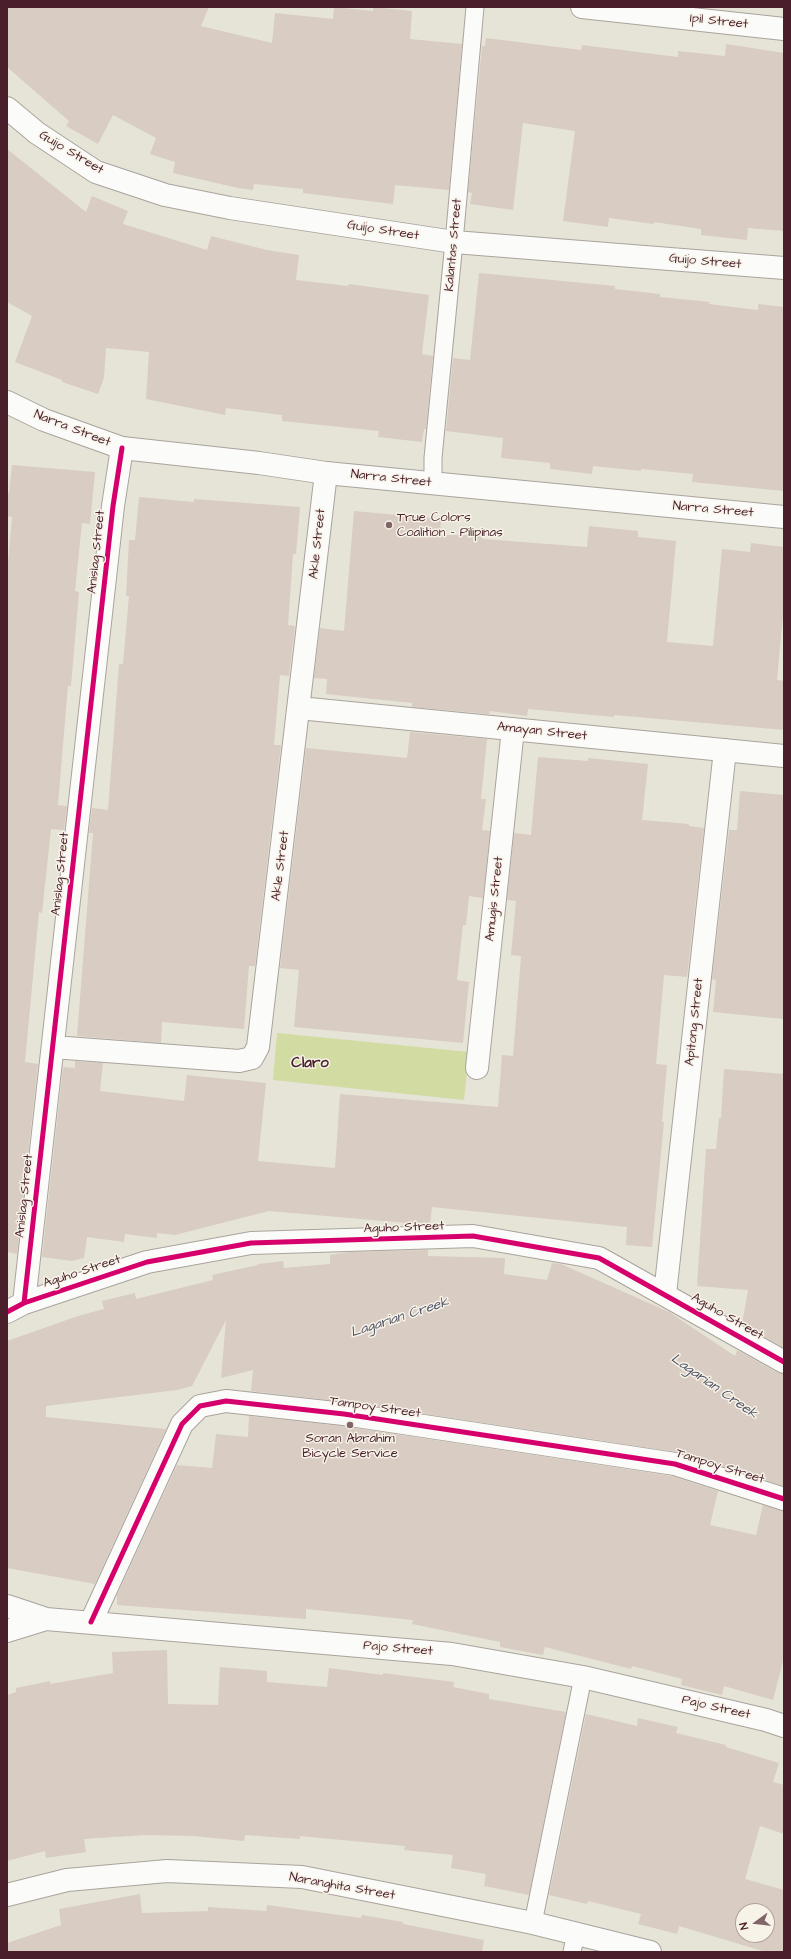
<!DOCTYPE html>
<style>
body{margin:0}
#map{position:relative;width:791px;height:1959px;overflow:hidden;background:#e6e4d6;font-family:"Architects Daughter",sans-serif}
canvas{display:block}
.frame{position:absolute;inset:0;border:8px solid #4a1f2b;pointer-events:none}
.north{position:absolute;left:735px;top:1903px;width:40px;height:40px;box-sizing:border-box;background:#f7f3e8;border:1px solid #b29e9c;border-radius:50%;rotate:255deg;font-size:11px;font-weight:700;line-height:16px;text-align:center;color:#4a1f2b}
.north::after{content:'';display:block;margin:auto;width:14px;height:18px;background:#816467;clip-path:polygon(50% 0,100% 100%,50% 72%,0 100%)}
</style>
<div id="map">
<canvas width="791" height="1959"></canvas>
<div class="frame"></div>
<div class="north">N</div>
</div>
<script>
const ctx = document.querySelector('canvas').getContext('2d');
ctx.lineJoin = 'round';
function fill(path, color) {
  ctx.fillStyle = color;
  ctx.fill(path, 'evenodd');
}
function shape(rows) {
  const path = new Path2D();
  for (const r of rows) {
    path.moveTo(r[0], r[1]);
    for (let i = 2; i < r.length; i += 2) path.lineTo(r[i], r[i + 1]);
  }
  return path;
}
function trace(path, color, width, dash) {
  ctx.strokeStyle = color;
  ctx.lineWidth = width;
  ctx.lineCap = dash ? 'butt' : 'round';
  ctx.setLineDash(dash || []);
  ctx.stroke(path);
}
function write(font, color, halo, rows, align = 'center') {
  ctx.font = font + ' "Architects Daughter",sans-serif';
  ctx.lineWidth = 3;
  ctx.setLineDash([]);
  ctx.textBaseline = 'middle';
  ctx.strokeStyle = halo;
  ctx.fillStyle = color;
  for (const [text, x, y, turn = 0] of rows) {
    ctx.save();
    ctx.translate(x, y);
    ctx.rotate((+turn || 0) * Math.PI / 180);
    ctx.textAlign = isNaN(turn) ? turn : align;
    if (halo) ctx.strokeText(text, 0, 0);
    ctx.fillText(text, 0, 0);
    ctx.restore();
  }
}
fill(shape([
 [277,1033,469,1052,464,1100,273,1080]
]), '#d1dba2');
fill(shape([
 [7,7,209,7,201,26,272,43,275,13,333,19,334,7,373,11,373,7,412,11,410,39,462,44,449,190,395,185,393,204,303,193,303,189,254,184,253,190,238,188,173,173,175,162,150,154,156,138,113,115,98,144,66,126,69,121,7,67],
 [486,38,581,50,582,45,678,57,678,51,725,56,726,44,784,53,784,231,748,228,747,240,701,235,701,229,654,222,654,224,609,218,608,227,563,221,575,131,523,123,513,210,470,204,472,193,468,192,482,46,485,46],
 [7,149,86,212,92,196,128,211,123,224,207,250,211,236,267,250,299,255,296,280,348,286,349,284,429,295,422,354,433,356,426,429,424,429,422,442,378,437,379,431,282,421,282,415,226,408,225,415,146,399,149,352,106,348,104,378,98,394,62,382,62,380,15,362,32,316,7,302],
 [479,273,615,286,615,289,660,294,660,297,710,302,709,304,758,310,758,304,784,307,784,491,692,482,693,474,641,469,641,471,593,466,592,474,550,469,550,463,501,458,503,438,446,431,453,358,470,360],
 [12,465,95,472,90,524,82,523,75,591,79,592,71,686,68,686,66,709,58,805,67,806,64,830,51,829,42,913,39,912,25,1062,38,1064,17,1254,7,1252,7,575,12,517,7,516,7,493,9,493],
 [139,497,194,502,194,499,300,507,296,554,293,554,288,625,295,626,289,676,280,675,274,745,281,745,255,966,249,966,244,1029,162,1022,161,1043,77,1036,93,833,89,833,92,808,108,810,119,664,123,664,129,596,126,596,129,540,135,540],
 [354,511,441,519,440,535,483,535,483,539,587,547,589,526,638,531,638,537,676,541,667,642,713,646,722,549,750,552,751,543,784,547,784,604,777,680,784,681,784,730,614,715,614,717,528,709,527,716,490,711,489,714,412,707,412,703,326,694,327,679,314,678,320,628,344,631],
 [410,732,487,739,481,799,486,799,482,830,490,831,483,898,469,896,466,925,463,925,457,980,469,982,463,1043,294,1027,299,970,280,968,306,748,407,758],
 [538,757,588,761,588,758,648,764,642,820,689,824,689,826,704,828,687,977,664,975,656,1064,667,1065,662,1122,664,1122,652,1247,626,1245,627,1227,432,1207,430,1225,269,1211,175,1235,157,1233,157,1238,125,1234,124,1242,87,1237,84,1258,72,1261,42,1257,63,1067,75,1068,75,1061,103,1063,100,1091,184,1101,187,1075,266,1083,258,1161,335,1168,340,1094,498,1107,502,1055,513,1056,521,956,511,955,516,901,507,900,514,833,531,835],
 [740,791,784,795,784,1019,713,1012,716,980,712,979,729,830,737,830],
 [724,1069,784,1074,784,1348,742,1324,748,1290,697,1286,706,1149,716,1149,719,1118,721,1118],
 [428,1250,428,1256,505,1258,504,1274,547,1280,552,1263,561,1264,669,1312,735,1356,737,1350,778,1373,784,1374,784,1486,677,1452,346,1402,251,1391,253,1370,221,1378,226,1320,192,1386,177,1390,46,1406,46,1417,166,1429,95,1584,7,1568,7,1341,78,1316,104,1309,102,1301,135,1293,136,1299,213,1280,212,1275,258,1265,258,1264,283,1261,284,1268,330,1264,330,1255,349,1252],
 [249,1416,342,1426,672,1476,718,1491,710,1525,756,1535,763,1505,784,1511,784,1657,773,1700,724,1686,722,1695,681,1685,682,1679,632,1666,631,1669,545,1647,543,1655,500,1647,500,1642,412,1624,413,1620,306,1609,306,1619,117,1605,117,1595,177,1465,212,1468,216,1434,248,1437],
 [167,1650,168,1704,218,1705,220,1667,267,1671,267,1682,327,1687,329,1668,383,1675,383,1673,454,1682,453,1687,489,1694,489,1699,566,1712,529,1895,484,1886,486,1874,451,1868,453,1855,404,1850,405,1846,300,1836,300,1839,245,1835,244,1841,193,1836,145,1835,84,1839,86,1852,46,1858,45,1851,7,1861,7,1695,16,1692,16,1688,50,1681,50,1684,113,1673,112,1652],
 [586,1714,637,1726,638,1718,678,1727,676,1733,726,1745,726,1747,779,1763,773,1782,784,1785,784,1834,760,1826,745,1879,784,1890,784,1952,766,1952,679,1926,677,1934,638,1924,641,1914,588,1901,587,1904,549,1895],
 [743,1911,767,1911,767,1935,743,1935],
 [140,1894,142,1913,208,1911,208,1907,266,1911,267,1905,361,1918,362,1915,403,1922,403,1924,484,1940,482,1952,7,1952,7,1943,61,1925,59,1909]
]), '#d8ccc3');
const service = shape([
 [433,483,433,458,454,242,475,7],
 [533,1923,583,1677],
 [572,1952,576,1933]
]);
const minor = shape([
 [582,7,784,29],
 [7,108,37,133,96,172,165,195,230,208,454,242,784,268],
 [299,708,784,756],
 [53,1047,239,1061,252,1058,258,1047,326,473],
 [477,1068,513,729],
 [665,1294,725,750],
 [24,1303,113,506,122,448],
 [7,1312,24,1303,147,1262,251,1243,473,1236,599,1258,784,1362],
 [7,1606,46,1619,452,1654,583,1677,766,1720,784,1726],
 [91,1622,182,1424,200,1406,226,1401,344,1414,675,1464,784,1499],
 [7,1631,46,1619],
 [7,1895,67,1880,167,1871,302,1877,533,1923,650,1952]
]);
const tertiary = shape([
 [7,402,44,420,122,448,259,463,326,473,784,517]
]);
trace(service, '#aaa39d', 19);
trace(minor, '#aaa39d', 24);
trace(tertiary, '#aaa39d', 24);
trace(service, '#fbfbf9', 17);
trace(minor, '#fbfbf9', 22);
trace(tertiary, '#fbfbf9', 22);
trace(shape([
 [24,1303,113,506,122,448],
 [7,1312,24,1303,147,1262,251,1243,473,1236,599,1258,784,1362],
 [91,1622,182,1424,200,1406,226,1401,344,1414,675,1464,784,1499]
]), '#d6006c', 5);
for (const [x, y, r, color] of [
 [389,525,4,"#816467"],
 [350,1425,4,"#816467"]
]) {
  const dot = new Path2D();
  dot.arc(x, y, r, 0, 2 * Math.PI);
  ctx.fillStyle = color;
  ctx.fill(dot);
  trace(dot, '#f7f3e8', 1.5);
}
write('13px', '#4a1f2b', '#f7f3e8', [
 ["Ipil Street",719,22,6],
 ["Guijo Street",71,153,31],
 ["Guijo Street",383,231,9],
 ["Kalantas Street",454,245,-85],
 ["Guijo Street",705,262,5],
 ["Narra Street",72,429,21],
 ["Narra Street",391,479,6],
 ["Narra Street",713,510,5],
 ["Akle Street",318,544,-84],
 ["Anislag Street",97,552,-84],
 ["Amayan Street",542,732,6],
 ["Akle Street",281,866,-83],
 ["Anislag Street",61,874,-84],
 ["Amugis Street",495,899,-84],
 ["Apitong Street",695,1022,-84],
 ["Anislag Street",25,1196,-84],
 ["Aguho Street",404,1228,-2],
 ["Aguho Street",82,1272,-18],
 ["Aguho Street",727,1317,30],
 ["Tampoy Street",375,1408,8],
 ["Tampoy Street",720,1467,17],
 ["Pajo Street",398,1649,5],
 ["Pajo Street",716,1708,13],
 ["Naranghita Street",342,1887,10]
]);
write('13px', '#4a1f2b', '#f7f3e8', [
 ["True Colors",397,518],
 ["Coalition - Pilipinas",397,533],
 ["Soran Abrahim",350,1439,"center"],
 ["Bicycle Service",350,1454,"center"]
], 'left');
write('italic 14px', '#4d5165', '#f7f3e8', [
 ["Lagarian Creek",400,1318,-18],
 ["Lagarian Creek",714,1387,35]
]);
write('bold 15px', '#4a1f2b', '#f7f3e8', [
 ["Claro",310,1064]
]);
</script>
